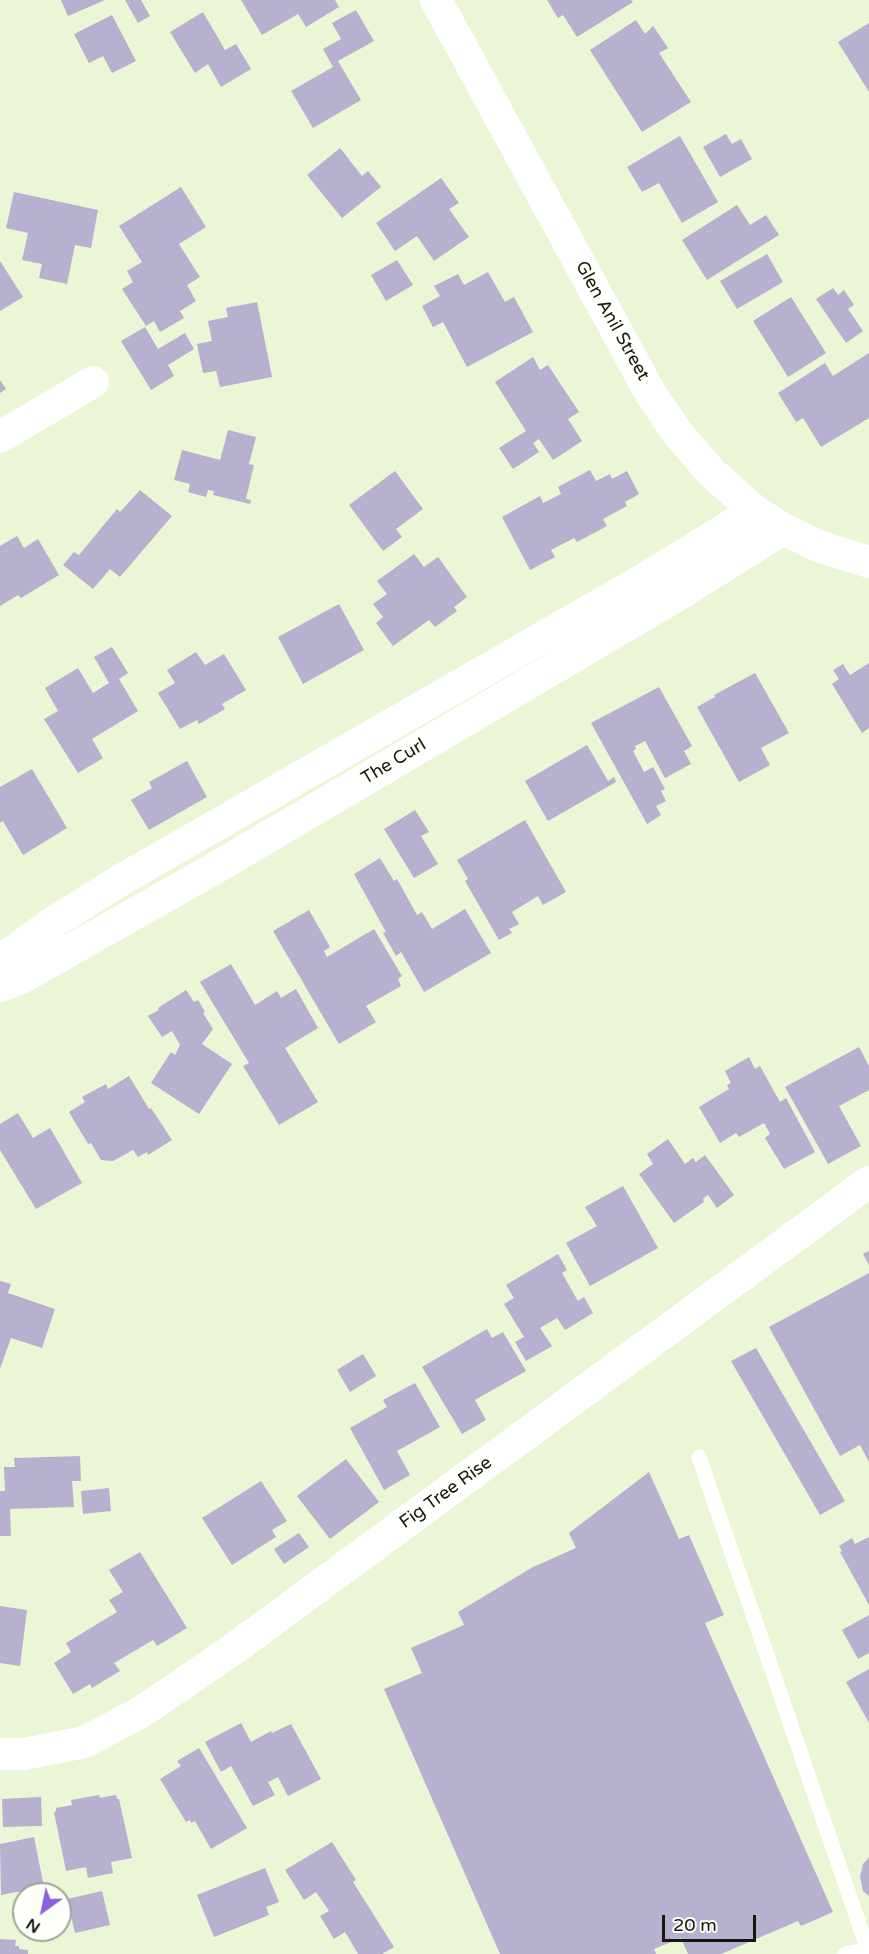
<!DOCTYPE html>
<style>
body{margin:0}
#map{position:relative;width:869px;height:1954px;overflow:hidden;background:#ebf6d6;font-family:"Varela Round",sans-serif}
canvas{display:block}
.north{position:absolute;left:12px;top:1882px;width:60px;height:60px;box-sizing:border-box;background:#fdfff9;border:2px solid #a0a39b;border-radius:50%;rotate:213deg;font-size:16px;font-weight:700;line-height:24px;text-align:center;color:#15180d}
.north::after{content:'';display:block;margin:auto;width:21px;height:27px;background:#8b61dc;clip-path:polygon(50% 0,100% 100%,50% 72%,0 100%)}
.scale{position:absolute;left:662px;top:1915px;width:94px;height:27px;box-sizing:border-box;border:3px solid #15180d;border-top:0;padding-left:8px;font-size:18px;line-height:21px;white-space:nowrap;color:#15180d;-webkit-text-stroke:4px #fdfff9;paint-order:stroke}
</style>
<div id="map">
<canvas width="869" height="1954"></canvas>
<div class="north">N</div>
<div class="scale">20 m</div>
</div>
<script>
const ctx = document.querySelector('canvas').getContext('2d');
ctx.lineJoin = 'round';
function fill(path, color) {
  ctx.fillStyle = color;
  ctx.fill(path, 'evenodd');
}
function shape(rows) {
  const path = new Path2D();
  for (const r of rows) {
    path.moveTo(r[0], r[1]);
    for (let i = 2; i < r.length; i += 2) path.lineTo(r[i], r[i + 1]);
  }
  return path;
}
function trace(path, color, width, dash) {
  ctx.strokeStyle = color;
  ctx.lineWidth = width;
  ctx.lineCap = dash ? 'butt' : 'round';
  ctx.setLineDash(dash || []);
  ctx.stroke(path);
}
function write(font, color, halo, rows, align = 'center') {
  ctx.font = font + ' "Varela Round",sans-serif';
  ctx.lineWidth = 5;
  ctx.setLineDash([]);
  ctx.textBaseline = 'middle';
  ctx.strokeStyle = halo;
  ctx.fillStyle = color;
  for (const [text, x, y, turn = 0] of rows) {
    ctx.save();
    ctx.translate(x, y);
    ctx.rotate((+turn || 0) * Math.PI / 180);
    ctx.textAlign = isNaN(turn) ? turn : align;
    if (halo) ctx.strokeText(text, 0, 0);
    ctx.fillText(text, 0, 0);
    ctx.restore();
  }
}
fill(shape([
 [61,0,105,0,68,16],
 [125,0,141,0,150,16,138,23],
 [241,0,335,0,339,7,306,27,298,14,262,35],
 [547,0,631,0,633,2,577,37,563,15,558,18],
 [356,10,374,41,338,61,361,100,313,128,291,91,333,67,323,49,341,39,332,23],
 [203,12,225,50,236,44,251,69,221,87,208,64,195,73,170,32],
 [112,15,136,61,112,73,103,56,89,63,74,34],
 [636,20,645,34,653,26,668,48,659,53,691,102,642,132,590,50],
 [869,23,869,92,838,42],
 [726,134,732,144,741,139,752,159,720,177,703,147],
 [680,136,718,202,682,223,659,183,642,192,627,167],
 [340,148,362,176,368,171,381,187,342,218,307,175],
 [441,178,459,203,449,209,469,237,434,261,417,236,395,251,376,223],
 [181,187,206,227,179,244,200,277,187,285,196,301,180,311,184,318,160,332,154,321,146,326,122,289,133,282,127,271,142,262,119,226],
 [14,192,98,210,91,248,75,245,67,284,39,278,42,264,22,260,28,233,6,228],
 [737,205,750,225,766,215,779,235,707,280,682,240],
 [767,254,783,282,737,309,720,281],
 [397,260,413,285,386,301,371,275],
 [0,261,23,297,0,311],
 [488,272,505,302,514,297,533,332,467,367,443,322,433,327,422,306,440,296,434,286,458,274,464,285],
 [833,288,838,295,844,290,854,305,848,309,863,331,846,343,816,299],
 [791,297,826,353,788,377,753,321],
 [257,302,272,377,220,387,216,371,203,373,197,344,212,341,208,321,228,317,226,308],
 [145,327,158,349,185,333,194,349,168,365,174,376,151,390,121,341],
 [869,353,869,418,821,447,803,418,796,422,778,393,825,363,833,376],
 [533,357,540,370,548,365,579,412,568,419,582,441,553,460,539,439,533,443,539,452,513,469,499,448,526,431,495,382],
 [0,380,6,389,0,393],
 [228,430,256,437,249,464,254,465,246,499,251,500,250,504,213,495,214,491,208,490,206,497,188,492,190,484,174,480,182,450,220,460],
 [590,470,596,481,610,474,612,479,627,471,639,494,625,502,627,506,603,519,607,526,577,542,574,538,551,550,555,557,530,570,502,517,540,496,543,503,561,494,558,487],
 [395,471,423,509,396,529,402,537,383,551,349,505],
 [140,490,172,516,120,577,110,569,93,589,63,565,74,552,79,555,117,509,120,512],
 [17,536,24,548,38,539,59,575,21,598,18,595,0,606,0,546],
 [414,554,424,567,438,557,467,597,454,607,457,611,435,627,429,620,393,646,376,623,383,617,373,604,387,594,377,581],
 [339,604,364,650,303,684,278,637],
 [112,647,128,673,119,679,138,711,92,739,103,758,78,773,44,719,58,711,45,688,78,668,93,693,109,683,94,657],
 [196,652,205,665,224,654,246,690,222,704,225,709,199,724,197,720,180,729,158,693,175,683,167,670],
 [869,663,869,728,862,733,832,684,839,679,833,670,843,664,850,675],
 [755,673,789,733,761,748,770,765,739,782,697,707,715,697,714,695],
 [659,687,692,746,684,751,691,764,665,778,645,741,635,746,636,749,633,751,644,772,653,767,665,789,661,791,666,801,656,806,661,815,647,824,591,723],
 [587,745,608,781,614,777,616,782,548,821,525,781],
 [187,761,207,797,149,830,131,800,152,788,149,782],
 [32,769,67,828,23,855,3,821,0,823,0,787],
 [415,810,429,832,421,836,438,864,414,878,384,829],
 [525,820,566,892,543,905,538,896,512,912,519,924,509,929,512,933,499,940,465,881,468,879,457,860],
 [380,858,394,881,397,879,417,915,422,912,432,929,465,909,491,953,424,992,401,952,396,956,383,933,386,932,354,874],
 [309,910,330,947,324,951,327,957,374,929,402,976,398,979,401,986,366,1006,376,1022,339,1044,273,931],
 [231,964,255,1005,277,991,281,998,296,989,318,1028,285,1048,318,1102,279,1125,243,1066,249,1063,200,982],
 [186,990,194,1002,198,1000,205,1012,203,1013,213,1029,202,1044,232,1064,199,1114,151,1083,171,1052,175,1055,180,1045,172,1031,162,1037,148,1016,159,1010,158,1008],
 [859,1047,869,1066,869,1090,839,1106,861,1146,828,1164,785,1087],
 [749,1057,755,1069,760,1066,780,1102,786,1098,815,1152,784,1169,765,1138,770,1134,764,1123,739,1137,736,1133,720,1143,699,1107,729,1089,727,1085,731,1083,725,1071],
 [129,1076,149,1109,151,1108,172,1140,148,1155,147,1152,138,1157,133,1150,113,1161,101,1160,91,1143,88,1144,69,1112,85,1102,82,1097,106,1084,108,1089],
 [18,1113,33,1138,50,1128,82,1183,36,1209,0,1150,0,1124],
 [668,1139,685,1164,693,1158,696,1162,705,1155,734,1195,717,1208,708,1195,703,1199,704,1202,674,1223,639,1174,653,1164,647,1154],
 [623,1186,658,1248,590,1286,566,1243,597,1226,585,1207],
 [869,1251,869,1265,863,1254],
 [558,1254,567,1270,562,1273,578,1301,584,1297,593,1313,565,1330,557,1318,540,1328,552,1346,526,1361,515,1342,524,1337,504,1304,514,1298,506,1285],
 [869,1273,869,1462,860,1445,840,1456,769,1327],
 [0,1281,11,1284,8,1293,55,1309,42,1348,11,1338,0,1369],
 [487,1329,492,1338,503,1332,526,1371,475,1400,486,1420,462,1434,422,1367],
 [756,1348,845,1501,820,1515,731,1361],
 [363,1354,376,1376,350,1392,337,1370],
 [415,1383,440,1427,397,1451,410,1475,384,1490,350,1428,387,1407,383,1400],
 [80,1456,81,1481,72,1481,74,1507,10,1509,11,1536,0,1536,0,1491,5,1491,4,1467,15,1467,14,1458],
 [346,1459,379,1502,330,1539,297,1496],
 [649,1472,679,1539,689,1535,724,1615,705,1623,833,1912,801,1926,798,1921,721,1954,688,1954,681,1938,654,1949,656,1954,500,1954,384,1689,422,1673,411,1648,464,1625,458,1612,533,1567,576,1548,569,1533],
 [261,1481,287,1521,272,1530,276,1537,232,1565,202,1518],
 [109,1488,111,1511,83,1514,81,1491],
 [299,1533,309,1547,284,1564,274,1549],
 [869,1537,869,1605,840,1552,842,1551,839,1546,852,1538,855,1544],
 [140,1552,187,1628,157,1646,153,1640,114,1663,120,1671,92,1688,90,1684,73,1694,54,1663,71,1652,66,1643,117,1612,109,1600,123,1592,109,1570],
 [0,1606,27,1610,20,1666,0,1663],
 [869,1615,869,1653,858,1659,842,1630],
 [869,1669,869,1723,846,1682],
 [241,1723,251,1742,271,1731,272,1733,291,1724,321,1779,288,1796,278,1777,268,1782,275,1795,253,1806,231,1766,221,1772,205,1742],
 [199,1748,247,1828,211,1849,195,1821,191,1823,190,1820,186,1822,160,1779,181,1766,177,1761],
 [99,1795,100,1798,116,1795,117,1799,119,1799,132,1858,111,1862,113,1873,88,1878,86,1867,66,1871,54,1812,56,1811,56,1808,72,1805,71,1800],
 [41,1797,42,1826,3,1827,2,1799],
 [34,1837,44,1887,1,1895,0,1844],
 [332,1842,356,1880,353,1882,394,1947,382,1954,358,1954,345,1932,334,1939,320,1916,329,1911,316,1892,304,1900,285,1870],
 [869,1857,869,1896,863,1891,860,1877,863,1864],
 [265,1868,279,1902,266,1907,269,1915,214,1937,197,1895],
 [102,1891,110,1925,75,1933,67,1899],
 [0,1939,16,1940,15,1946,19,1946,19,1949,28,1950,28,1954,0,1954]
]), '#b7b0ce');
trace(shape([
 [699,1457,869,1953],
 [845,1954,867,1950]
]), '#fff', 15);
trace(shape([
 [436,0,652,396,679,435,713,474,755,511,783,529,818,546,869,562],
 [0,437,93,382],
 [0,961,54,922,121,880,651,575,755,511],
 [0,986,23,977,217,867,678,595,783,529],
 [0,1754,24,1754,85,1742,141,1712,228,1653,869,1182]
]), '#fff', 32);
write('18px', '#15180d', '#fdfff9', [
 ["Glen Anil Street",612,321,61],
 ["The Curl",394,762,-31],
 ["Fig Tree Rise",446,1493,-36]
]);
</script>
